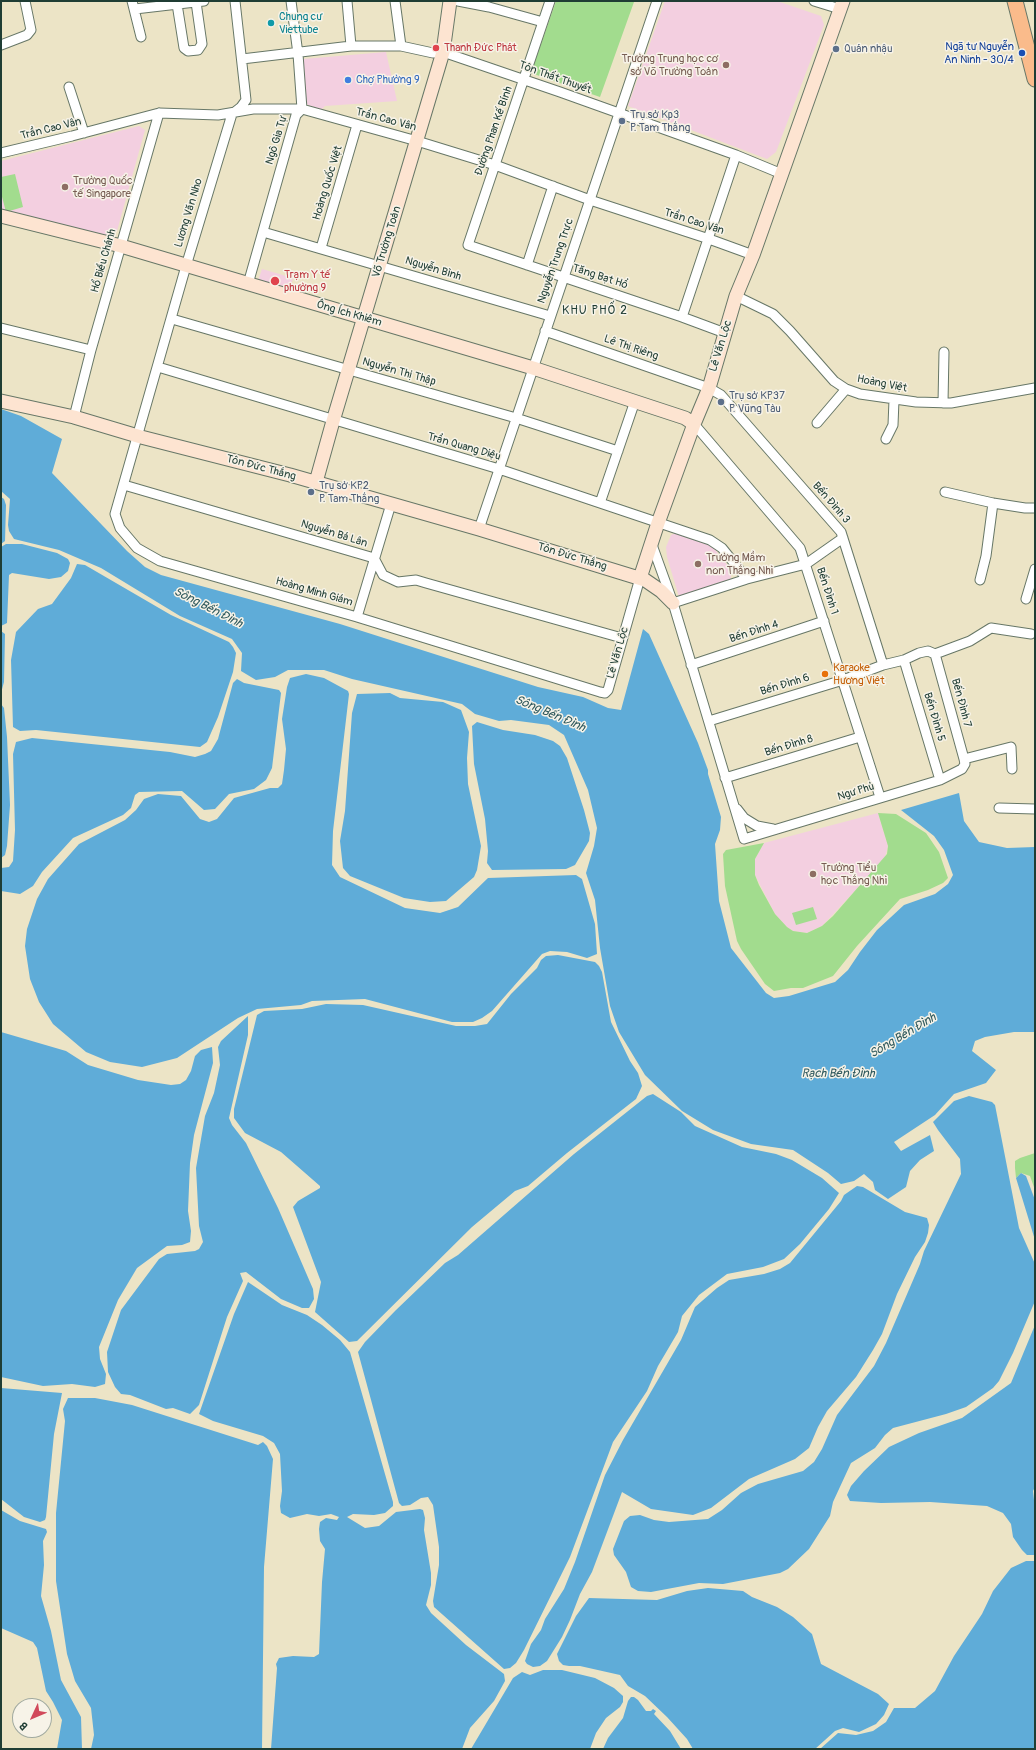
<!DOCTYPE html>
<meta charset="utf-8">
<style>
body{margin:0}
#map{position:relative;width:1036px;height:1750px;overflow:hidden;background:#ece4c6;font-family:Pangolin,sans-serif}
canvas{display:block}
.frame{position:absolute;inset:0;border:2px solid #1f3d34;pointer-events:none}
.north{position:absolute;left:12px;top:1698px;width:40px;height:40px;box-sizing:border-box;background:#f7f3e8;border:1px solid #a1aaa0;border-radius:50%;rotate:226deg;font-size:11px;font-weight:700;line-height:16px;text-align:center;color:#1f3d34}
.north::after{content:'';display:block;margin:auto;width:14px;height:18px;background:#d1495b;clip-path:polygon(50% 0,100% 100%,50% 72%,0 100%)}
</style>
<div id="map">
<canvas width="1036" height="1750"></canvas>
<div class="frame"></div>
<div class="north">B</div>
</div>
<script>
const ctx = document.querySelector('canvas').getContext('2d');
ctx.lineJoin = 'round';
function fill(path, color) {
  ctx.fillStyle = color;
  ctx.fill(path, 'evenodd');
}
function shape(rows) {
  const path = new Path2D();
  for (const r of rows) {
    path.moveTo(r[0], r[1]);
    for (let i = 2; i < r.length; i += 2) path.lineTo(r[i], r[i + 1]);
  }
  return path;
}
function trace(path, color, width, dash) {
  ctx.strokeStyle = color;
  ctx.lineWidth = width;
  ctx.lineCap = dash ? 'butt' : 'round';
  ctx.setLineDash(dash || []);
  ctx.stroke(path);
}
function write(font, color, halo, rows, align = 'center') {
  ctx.font = font + ' Pangolin,sans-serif';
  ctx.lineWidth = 3;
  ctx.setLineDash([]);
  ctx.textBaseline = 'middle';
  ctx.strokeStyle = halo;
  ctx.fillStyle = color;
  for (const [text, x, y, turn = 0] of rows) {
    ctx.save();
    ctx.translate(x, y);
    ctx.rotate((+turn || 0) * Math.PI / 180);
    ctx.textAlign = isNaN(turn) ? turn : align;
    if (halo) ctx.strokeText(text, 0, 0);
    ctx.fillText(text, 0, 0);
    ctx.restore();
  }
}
fill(shape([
 [665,1,777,1,821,16,824,25,776,152,767,159,628,106],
 [386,52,397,101,325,106,321,110,306,104,303,59],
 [139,126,145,130,117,231,111,236,1,212,1,161],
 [262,269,293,278,289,293,257,284],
 [676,533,706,542,713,547,732,571,730,581,679,597,667,557,666,547,671,535],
 [878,813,888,846,885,857,880,864,822,926,807,933,793,931,787,927,775,914,755,875,755,859,764,843]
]), '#f3cfe0');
fill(shape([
 [556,1,634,2,600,97,531,73],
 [15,174,23,207,6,212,1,193,1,177],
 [878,813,896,814,926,833,939,852,948,878,943,883,928,890,900,899,857,946,833,976,803,988,791,988,774,991,765,984,741,949,737,941,725,886,723,854,726,850,764,843,755,859,755,875,759,885,775,914,787,927,793,931,807,933,822,926,833,916,887,854,888,846],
 [813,907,817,919,796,925,792,913],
 [1035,1153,1035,1190,1030,1176,1021,1173,1016,1178,1015,1168,1015,1161,1020,1158]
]), '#a2dc8e');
fill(shape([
 [1,409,21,416,62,439,52,473,127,551,145,567,161,575,340,624,538,687,583,697,608,708,621,710,643,629,649,634,698,743,708,770,708,774,721,817,720,830,715,844,719,901,731,948,766,993,774,998,789,996,835,982,848,970,860,952,877,930,904,905,935,894,948,884,953,875,944,850,934,836,901,810,959,793,964,821,979,842,1007,848,1035,847,1035,1032,1014,1032,985,1037,975,1041,972,1051,996,1070,986,1083,954,1094,935,1115,894,1142,901,1151,930,1135,934,1151,920,1160,910,1171,906,1187,888,1199,875,1190,873,1182,864,1174,854,1181,841,1184,828,1173,793,1150,751,1144,713,1130,682,1111,645,1075,619,1032,610,1006,600,948,595,900,586,873,594,846,597,828,588,790,564,735,549,725,511,720,499,721,475,714,462,704,352,679,324,670,288,670,275,677,256,680,241,671,242,653,232,639,180,616,101,568,59,550,14,539,9,531,8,525,10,499,1,491],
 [1,497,4,499,6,505,5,541,1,544],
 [6,544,22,544,57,553,68,559,70,563,68,571,61,577,49,579,12,573,9,575,7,623,1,626,1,547],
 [77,564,85,565,171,615,229,642,233,647,236,653,233,672,218,717,207,742,200,747,36,730,20,731,13,727,11,660,16,632,38,609,52,604,71,578],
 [1,631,5,634,4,682,1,693],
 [306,674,324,678,348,691,349,694,333,831,332,865,340,877,405,908,440,913,458,907,488,878,576,875,582,879,595,924,597,954,587,958,567,952,550,951,542,954,492,1011,482,1018,473,1022,452,1022,365,999,312,1001,301,1005,257,1009,238,1018,177,1058,142,1067,110,1062,86,1052,53,1024,39,1002,30,979,25,946,27,929,37,899,48,879,79,844,125,820,136,810,144,799,158,794,181,796,200,819,209,822,217,819,234,798,270,788,278,788,282,784,284,770,286,749,282,719,287,687,290,678],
 [237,679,244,683,279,690,281,693,272,768,266,780,254,789,229,794,215,809,204,810,182,791,139,792,135,795,131,808,123,815,73,838,42,872,33,886,20,894,1,891,1,868,9,867,13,861,15,830,13,754,16,742,32,738,170,752,195,757,205,754,211,751,218,739,233,683],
 [390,693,400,698,443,702,461,710,469,732,467,758,468,784,481,846,477,870,474,877,446,901,430,902,404,898,350,876,343,868,340,841,345,811,352,713,357,694],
 [1,704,4,708,7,737,10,805,7,846,5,855,1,858],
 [477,722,503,730,535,735,553,741,560,746,567,758,584,810,590,833,589,841,575,865,566,869,492,870,487,863,488,851,485,819,474,764,472,726],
 [558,955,595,962,599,966,602,972,611,1022,630,1061,638,1073,642,1086,636,1099,567,1153,528,1186,515,1191,472,1227,357,1341,349,1342,315,1312,321,1282,293,1207,298,1201,320,1188,320,1186,281,1152,245,1133,234,1118,234,1109,257,1015,264,1011,302,1009,326,1004,363,1005,456,1026,475,1026,487,1024,511,994,537,968,541,960,546,956],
 [248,1016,248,1035,229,1118,232,1125,246,1143,278,1208,313,1289,314,1299,309,1308,302,1308,281,1299,246,1272,240,1273,243,1281,227,1317,199,1405,190,1414,173,1408,166,1409,130,1395,121,1394,115,1387,108,1372,107,1352,121,1310,159,1259,167,1254,195,1251,199,1249,203,1242,199,1226,196,1168,205,1116,214,1093,220,1065,218,1047,221,1041],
 [1,1032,66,1051,88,1065,138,1080,171,1085,180,1084,186,1080,191,1071,195,1056,201,1050,212,1047,213,1063,194,1135,190,1163,188,1211,191,1231,190,1242,182,1245,167,1246,137,1268,118,1300,99,1347,100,1359,106,1374,105,1384,95,1387,72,1384,43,1386,1,1377],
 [653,1094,681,1112,695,1126,742,1147,776,1154,792,1160,822,1178,839,1193,829,1209,800,1244,784,1259,763,1267,727,1274,699,1295,682,1316,678,1332,658,1366,647,1391,613,1442,570,1557,524,1650,516,1663,510,1668,504,1669,434,1607,433,1601,439,1565,439,1547,433,1505,428,1497,421,1498,410,1505,402,1506,399,1503,358,1352,365,1342,396,1310,445,1263,458,1255,574,1154,647,1096],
 [969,1096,992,1102,995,1105,1019,1228,1035,1264,1035,1301,1013,1353,999,1381,993,1388,966,1407,946,1414,893,1428,885,1435,875,1448,851,1463,833,1502,830,1516,809,1549,788,1569,780,1573,723,1584,699,1583,651,1592,638,1591,631,1587,626,1572,614,1555,613,1549,624,1521,630,1516,640,1515,654,1520,669,1522,708,1519,722,1510,741,1493,758,1484,803,1471,814,1462,822,1449,837,1415,874,1366,886,1343,920,1264,924,1251,961,1174,960,1159,938,1130,933,1122,954,1101],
 [1021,1173,1026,1176,1035,1200,1035,1240,1016,1178],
 [857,1186,863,1187,905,1212,927,1218,929,1225,928,1233,925,1242,915,1257,897,1294,882,1334,873,1350,856,1377,827,1411,818,1427,809,1448,795,1459,749,1479,711,1508,693,1515,651,1509,622,1492,592,1572,580,1594,570,1620,562,1637,547,1661,540,1666,533,1667,527,1664,525,1661,531,1644,541,1630,545,1619,564,1589,575,1562,605,1475,623,1440,681,1340,695,1307,717,1288,729,1280,764,1274,780,1269,790,1263,841,1201,844,1195],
 [248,1282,282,1305,307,1315,322,1325,340,1340,350,1352,393,1502,393,1506,385,1513,374,1515,353,1514,347,1517,365,1528,379,1526,396,1512,420,1509,423,1510,425,1518,424,1530,431,1573,431,1585,426,1605,431,1613,466,1645,504,1674,505,1681,494,1701,470,1728,462,1749,271,1749,277,1668,276,1664,279,1658,293,1656,314,1657,319,1654,322,1582,325,1549,320,1541,319,1529,320,1522,326,1518,337,1520,339,1517,331,1514,319,1516,307,1514,290,1518,281,1513,280,1506,282,1491,280,1454,274,1443,263,1436,213,1421,199,1414,234,1314],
 [1035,1325,1035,1487,1033,1491,1035,1509,1035,1555,1027,1555,1022,1550,1013,1537,1011,1524,1003,1513,987,1506,930,1502,881,1503,850,1501,847,1495,851,1486,864,1471,889,1447,919,1433,962,1418,1011,1383],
 [1,1388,62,1393,54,1434,46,1517,45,1520,40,1522,24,1517,1,1499],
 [68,1398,95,1398,132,1405,258,1445,263,1442,267,1446,273,1459,264,1567,262,1749,91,1749,94,1735,91,1708,75,1681,67,1654,56,1581,56,1513,65,1421,63,1409],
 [1,1510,20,1521,46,1529,47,1532,43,1541,44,1565,41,1596,51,1631,61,1680,81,1717,82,1749,57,1749,62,1720,53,1702,46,1691,37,1648,33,1642,1,1628],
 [1026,1561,1035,1561,1035,1749,820,1749,838,1733,856,1735,873,1731,886,1722,894,1708,915,1708,935,1691,954,1656,982,1614,993,1591,1011,1568],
 [708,1588,743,1591,752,1597,777,1607,793,1617,812,1634,821,1664,878,1694,889,1704,884,1715,876,1724,859,1732,843,1728,835,1731,815,1749,693,1749,687,1739,667,1717,645,1696,628,1686,620,1675,580,1666,569,1666,563,1665,559,1661,557,1654,576,1616,589,1598,657,1600,687,1591],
 [543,1670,562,1670,595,1678,614,1688,623,1696,623,1702,620,1707,606,1718,596,1733,590,1749,471,1749,513,1678,522,1672,530,1675],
 [631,1697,634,1697,638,1700,646,1711,651,1711,653,1709,656,1711,654,1714,670,1731,681,1749,603,1749,608,1738,623,1718,628,1701]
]), '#5facd8');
const street = shape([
 [132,1,141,37],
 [235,1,246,100,241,107,232,114,186,266,115,514,120,528,137,548,160,561,357,617,600,692,605,693,608,690,640,578],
 [347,1,351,46],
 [395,1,401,46],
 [458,1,489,7,543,22],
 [550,1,468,245,682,317,725,333],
 [814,1,840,9],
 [177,4,184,48,188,51,198,50,202,44,196,2],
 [135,9,204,1],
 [1,45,27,35,31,30,25,1],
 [242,59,351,46,401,46,433,53,443,52,560,92,736,155,782,174],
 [69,87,84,133],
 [1,153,72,136,159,113,218,115,253,109,302,109,417,141,495,165,590,200,709,239,753,255],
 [263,232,550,316],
 [321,248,357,125],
 [527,265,553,186],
 [248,284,296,115,302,109,298,54,291,1],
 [736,296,773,314,790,331,834,381,846,389,860,394,916,402,951,403,1035,388],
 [682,317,736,155],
 [172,319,516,418,618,451],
 [1,328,91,350],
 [545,331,709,388,721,395,841,532,883,665],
 [158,367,499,469,710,540,722,548,747,579],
 [943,403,944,352],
 [74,417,91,350,159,113],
 [817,423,846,389],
 [694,424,800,548,880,797],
 [886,439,893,425,894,400],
 [124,485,374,558,383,575,398,582,416,580,426,583,622,638],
 [945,492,993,503,1025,508,1035,508],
 [600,503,635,401],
 [479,529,657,1],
 [651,542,673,603,744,839,940,780,962,769,965,764,964,759,935,654],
 [980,580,986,556,993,503],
 [1026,599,1035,569],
 [673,603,747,579,806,564,843,538],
 [357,617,391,504],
 [935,654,970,641,991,628,1031,634],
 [904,660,940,780],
 [691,665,824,621],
 [709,721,843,680,883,665,904,660,919,653,928,651,935,654],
 [964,759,1011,747,1012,769],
 [725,778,860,737],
 [999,808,1035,809],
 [737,809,744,818,757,826,773,829]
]);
const secondary = shape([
 [1,216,121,246,533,368,685,418,694,424],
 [1,401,74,417,141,437,290,475,479,529,645,580,661,591,673,603],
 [316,482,333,421,443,52,450,1],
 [640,578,658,523,694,424,709,388,736,296,753,255,843,1]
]);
const primary = shape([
 [1015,1,1035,79]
]);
trace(street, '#677767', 11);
trace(secondary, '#677767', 15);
trace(primary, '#677767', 17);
trace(street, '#fff', 9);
trace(secondary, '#fde4d1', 13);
trace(primary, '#fabb8b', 15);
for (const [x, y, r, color] of [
 [271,23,4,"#0f9aa8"],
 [436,48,4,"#e0444e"],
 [836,49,4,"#5c6f8a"],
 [1022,53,4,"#1a4fb4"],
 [726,65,4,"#8d6e63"],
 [348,80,4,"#3f7fe0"],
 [622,121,4,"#5c6f8a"],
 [65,187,4,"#8d6e63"],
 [275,281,5,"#e0444e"],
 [721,402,4,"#5c6f8a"],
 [311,492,4,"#5c6f8a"],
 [698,564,4,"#8d6e63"],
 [825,674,4,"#e8710a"],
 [813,874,4,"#8d6e63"]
]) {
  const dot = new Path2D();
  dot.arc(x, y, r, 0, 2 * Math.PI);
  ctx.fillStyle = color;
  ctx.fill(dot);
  trace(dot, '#f7f3e8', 1.5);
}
write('11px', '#0d838f', '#f7f3e8', [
 ["Chung cư",279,17],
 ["Viettube",279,30]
], 'left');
write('11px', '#164399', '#f7f3e8', [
 ["Ngã tư Nguyễn",1014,47],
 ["An Ninh - 30/4",1014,60]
], 'right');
write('11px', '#be3a42', '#f7f3e8', [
 ["Thanh Đức Phát",444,48],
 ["Trạm Y tế",284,275],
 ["phường 9",284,288]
], 'left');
write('11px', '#4e5e75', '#f7f3e8', [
 ["Quán nhậu",844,49],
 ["Trụ sở Kp3",630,115],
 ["P. Tam Thắng",630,128],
 ["Trụ sở KP37",729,396],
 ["P. Vũng Tàu",729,409],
 ["Trụ sở KP2",319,486],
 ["P. Tam Thắng",319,499]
], 'left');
write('11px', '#785e54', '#f7f3e8', [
 ["Trường Trung học cơ",718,59,"right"],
 ["sở Võ Trường Toản",718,72,"right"],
 ["Trường Quốc",73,181],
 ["tế Singapore",73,194],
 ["Trường Mầm",706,558],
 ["non Thắng Nhì",706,571],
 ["Trường Tiểu",821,868],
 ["học Thắng Nhì",821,881]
], 'left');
write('11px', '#1f3d34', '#f7f3e8', [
 ["Tôn Thất Thuyết",555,78,20],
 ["Trần Cao Vân",386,120,15],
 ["Trần Cao Vân",51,129,-14],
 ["Đường Phan Kế Bính",494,131,-71],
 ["Ngô Gia Tự",277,140,-73],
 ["Hoàng Quốc Việt",328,183,-73],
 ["Lương Văn Nho",189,213,-73],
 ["Trần Cao Vân",694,222,18],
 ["Võ Trường Toản",387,242,-73],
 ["Hồ Biểu Chánh",104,261,-74],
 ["Nguyễn Trung Trực",556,261,-71],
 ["Nguyễn Bình",433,269,17],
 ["Tăng Bạt Hổ",600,277,18],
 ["Ông Ích Khiêm",349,314,16],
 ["Lê Văn Lộc",721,346,-73],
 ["Lê Thị Riêng",631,348,19],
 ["Nguyễn Thị Thập",399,372,16],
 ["Hoàng Việt",882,384,11],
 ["Trần Quang Diệu",464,447,16],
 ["Tôn Đức Thắng",261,468,15],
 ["Bến Đình 3",831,503,49],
 ["Nguyễn Bá Lân",334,534,17],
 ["Tôn Đức Thắng",572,557,17],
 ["Bến Đình 1",827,591,72],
 ["Hoàng Minh Giám",314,592,16],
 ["Bến Đình 4",754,632,-18],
 ["Lê Văn Lộc",618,653,-74],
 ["Bến Đình 6",785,685,-17],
 ["Bến Đình 7",961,703,75],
 ["Bến Đình 5",934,717,73],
 ["Bến Đình 8",789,746,-17],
 ["Ngư Phủ",856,792,-17]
]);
write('11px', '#366cbe', '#f7f3e8', [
 ["Chợ Phường 9",356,80]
], 'left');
write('11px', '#c56008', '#f7f3e8', [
 ["Karaoke",833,668],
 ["Hương Việt",833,681]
], 'left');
ctx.letterSpacing = '1px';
write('12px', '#1f3d34', '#f7f3e8', [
 ["KHU PHỐ 2",595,311]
]);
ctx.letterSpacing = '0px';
write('italic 12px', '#2f595d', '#f7f3e8', [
 ["Sông Bến Đình",208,608,27],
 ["Sông Bến Đình",550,714,23],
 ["Sông Bến Đình",903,1036,-31],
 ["Rạch Bến Đình",838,1074]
]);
</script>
